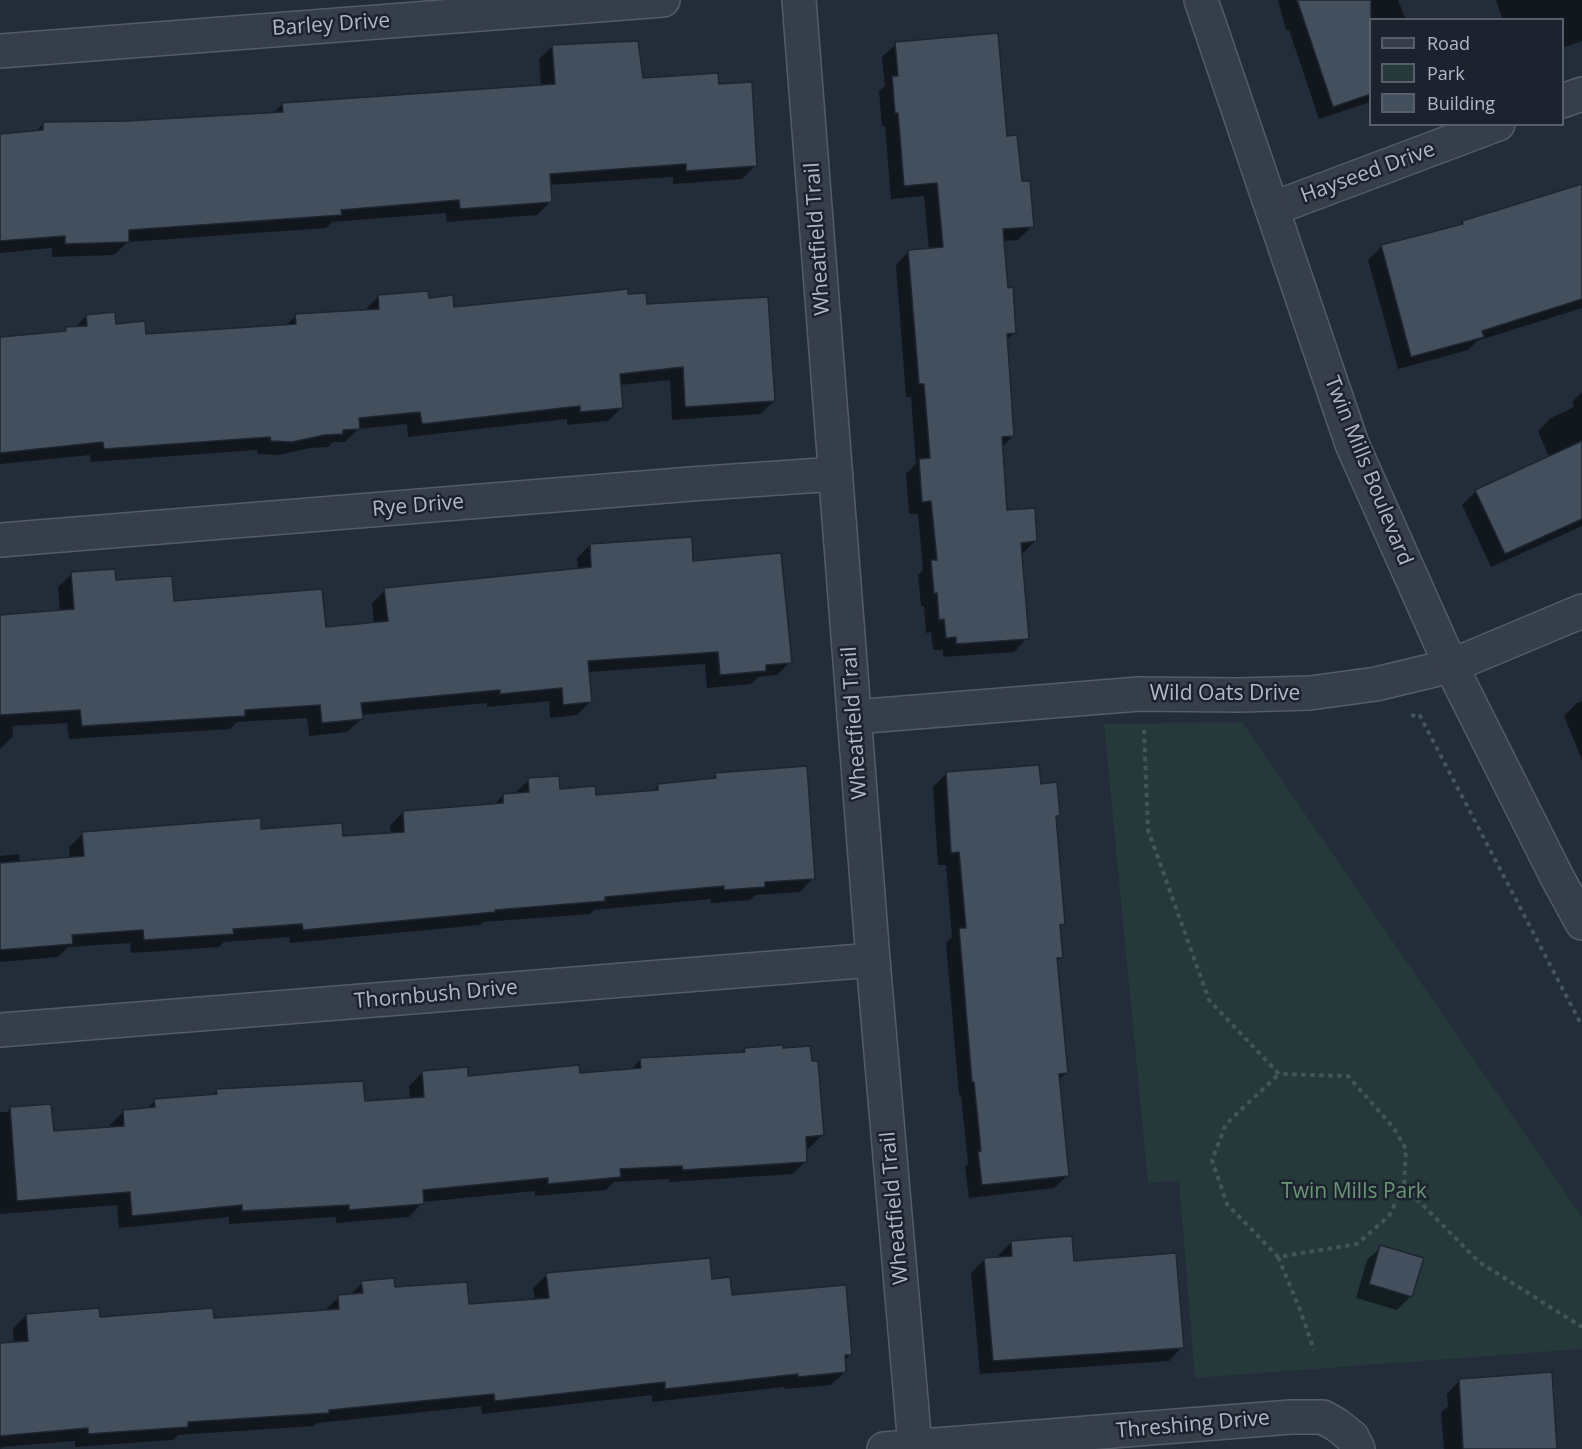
<!DOCTYPE html>
<style>
body{margin:0}
#map{position:relative;width:1582px;height:1449px;overflow:hidden;background:#232c39;font-family:"Open Sans",sans-serif}
canvas{display:block}
.legend{position:absolute;left:1369px;top:18px;width:195px;height:108px;box-sizing:border-box;background:#1c232e;border:2px solid #585f6b;margin:0;padding:8px 10px;list-style:none;font-size:18px;color:#b1b9c6}
.legend li{display:flex;align-items:center;gap:12px;height:30px}
.legend b{width:30px;border:2px solid #585f6b}
</style>
<div id="map">
<canvas width="1582" height="1449"></canvas>
<ul class="legend">
<li><b style="height:8px;background:#363e4a"></b>Road</li>
<li><b style="height:16px;background:#25383a"></b>Park</li>
<li><b style="height:16px;background:#444f5e"></b>Building</li>
</ul>
</div>
<script>
const ctx = document.querySelector('canvas').getContext('2d');
ctx.lineJoin = 'round';
function fill(path, color) {
  ctx.fillStyle = color;
  ctx.fill(path, 'evenodd');
}
function shape(rows) {
  const path = new Path2D();
  for (const r of rows) {
    path.moveTo(r[0], r[1]);
    for (let i = 2; i < r.length; i += 2) path.lineTo(r[i], r[i + 1]);
  }
  return path;
}
function trace(path, color, width, dash) {
  ctx.strokeStyle = color;
  ctx.lineWidth = width;
  ctx.lineCap = dash ? 'butt' : 'round';
  ctx.setLineDash(dash || []);
  ctx.stroke(path);
}
function write(font, color, halo, rows, align = 'center') {
  ctx.font = font + ' "Open Sans",sans-serif';
  ctx.lineWidth = 5;
  ctx.setLineDash([]);
  ctx.textBaseline = 'middle';
  ctx.strokeStyle = halo;
  ctx.fillStyle = color;
  for (const [text, x, y, turn = 0] of rows) {
    ctx.save();
    ctx.translate(x, y);
    ctx.rotate((+turn || 0) * Math.PI / 180);
    ctx.textAlign = isNaN(turn) ? turn : align;
    if (halo) ctx.strokeText(text, 0, 0);
    ctx.fillText(text, 0, 0);
    ctx.restore();
  }
}
fill(shape([
 [1242,722,1582,1217,1582,1349,1195,1378,1179,1181,1148,1183,1104,724]
]), '#25383a');
fill(shape([
 [1278,0,1398,0,1406,20,1370,20,1370,102,1319,119,1289,30,1286,30],
 [1496,0,1582,0,1582,41,1562,48,1562,20,1503,20],
 [896,44,1005,137,1032,226,1018,240,1003,241,1006,289,1014,333,1006,341,1013,436,1001,448,1006,511,1035,541,1022,554,1027,638,1014,652,943,657,943,650,933,650,931,632,926,633,924,606,921,606,918,575,923,570,918,514,909,514,906,474,916,464,911,397,906,397,896,265,909,251,929,250,924,196,891,199,885,126,882,126,879,91,885,86,882,57],
 [553,46,642,80,718,86,756,165,742,179,673,184,673,177,549,185,550,202,537,215,447,222,446,213,332,222,326,228,128,242,114,255,52,257,52,248,0,253,0,136,34,133,43,124,126,122,273,114,282,104,541,86,539,59],
 [1582,186,1582,308,1477,341,1468,350,1398,369,1368,260,1381,247,1458,227,1462,222],
 [379,296,427,299,453,309,627,296,645,306,774,401,760,414,672,420,670,380,620,385,622,407,608,421,567,425,567,419,408,437,407,424,358,429,345,442,333,442,328,447,311,448,278,455,258,454,257,450,91,462,90,455,0,464,0,339,62,333,66,329,75,328,86,316,145,336,285,326,296,316,365,310],
 [1582,392,1582,526,1491,567,1462,505,1476,491,1549,457,1538,431,1551,418,1574,407,1572,402],
 [590,545,692,563,790,662,777,675,758,677,751,684,707,688,705,664,587,672,590,702,577,715,550,718,549,701,487,707,487,703,361,715,361,719,347,732,309,736,307,718,237,722,230,729,69,739,67,723,12,726,13,736,0,749,0,616,60,612,58,587,72,574,114,582,172,602,325,629,374,624,372,603,385,590,578,570,577,558],
 [1582,701,1582,760,1564,716,1577,703],
 [716,774,813,878,800,892,755,895,750,900,711,903,711,899,594,910,590,914,483,922,480,925,290,943,289,937,224,942,219,947,131,953,130,943,68,947,58,957,0,962,0,856,19,854,20,863,70,859,69,847,83,834,260,831,342,838,391,834,390,826,403,812,494,805,503,795,515,793,529,780,558,791,595,797,652,792,659,785,711,780],
 [946,774,1040,785,1058,815,1055,819,1063,924,1059,928,1061,957,1056,963,1066,1073,1058,1081,1068,1175,1054,1188,969,1198,965,1167,968,1164,961,1095,959,1095,946,943,952,937,946,865,938,865,933,787],
 [745,1049,822,1135,809,1148,805,1149,806,1161,792,1174,670,1182,669,1179,614,1182,606,1190,535,1196,535,1191,423,1202,409,1217,336,1223,336,1217,229,1224,229,1217,119,1228,117,1205,0,1214,0,1112,7,1112,10,1108,52,1133,110,1129,110,1125,123,1112,145,1110,155,1101,212,1096,217,1091,364,1103,410,1099,409,1086,422,1073,467,1078,578,1075,630,1071,641,1059,740,1054],
 [1011,1242,1073,1262,1182,1347,1169,1361,980,1374,971,1273,985,1259,998,1258,998,1256],
 [1381,1247,1411,1296,1397,1310,1356,1298,1367,1260],
 [547,1275,711,1281,731,1296,851,1354,844,1361,845,1372,831,1385,785,1389,784,1387,652,1402,652,1395,482,1414,481,1406,317,1423,314,1426,178,1435,173,1440,75,1447,75,1441,2,1447,0,1449,0,1344,14,1343,13,1329,26,1315,99,1319,212,1320,325,1310,339,1297,349,1296,362,1283,468,1305,535,1300,533,1288],
 [1460,1380,1556,1449,1444,1449,1441,1413,1448,1406,1447,1394]
]), '#0007');
const building = shape([
 [1297,0,1371,0,1371,94,1333,107,1297,0],
 [998,33,1007,136,1017,135,1022,181,1030,181,1034,227,1003,229,1008,288,1013,287,1016,333,1007,334,1014,436,1002,437,1007,510,1035,508,1037,541,1021,543,1029,639,956,644,956,637,946,638,944,619,939,620,937,593,934,594,931,560,937,560,931,501,922,502,919,459,930,458,924,384,919,384,908,250,943,247,937,183,904,186,898,113,895,113,892,76,898,76,895,42,998,33],
 [638,41,643,78,718,73,719,84,752,82,757,166,686,171,686,164,550,174,552,202,460,209,459,200,341,210,342,215,129,230,129,242,65,244,65,236,0,241,0,134,43,130,43,122,126,121,283,112,282,103,555,84,552,45,638,41],
 [1582,184,1582,299,1482,331,1484,337,1411,357,1381,245,1463,224,1462,221,1582,184],
 [628,289,628,294,646,293,647,304,768,297,775,401,685,407,683,367,620,374,623,408,580,412,580,406,422,424,420,412,359,418,360,429,343,430,343,434,325,435,292,442,271,441,270,437,104,449,103,442,0,453,0,337,66,331,65,327,87,326,86,315,115,312,116,324,145,321,146,334,296,324,295,314,379,309,378,295,428,291,429,298,453,295,454,307,628,289],
 [1582,441,1582,519,1505,554,1475,490,1582,441],
 [692,537,693,561,781,553,792,663,766,665,766,671,720,675,718,652,588,661,592,702,563,705,562,688,500,694,500,690,361,703,363,719,322,723,320,705,245,710,245,716,82,726,80,710,0,715,0,615,74,609,71,572,115,569,116,580,172,576,174,601,322,589,326,627,388,621,384,588,591,567,590,544,692,537],
 [1039,765,1041,784,1057,782,1060,816,1056,816,1065,924,1060,925,1063,958,1057,958,1068,1073,1059,1074,1069,1176,982,1185,978,1152,981,1151,974,1082,972,1082,959,928,966,928,959,852,951,853,946,772,1039,765],
 [807,766,815,879,765,882,765,887,724,890,724,886,605,897,605,901,495,910,495,912,303,930,302,924,233,929,234,934,144,940,143,930,72,935,73,944,0,950,0,863,84,856,82,832,261,818,261,829,342,823,343,836,404,832,403,811,503,803,503,794,529,792,528,778,559,776,560,789,595,786,596,795,658,790,658,784,716,778,715,773,807,766],
 [783,1045,783,1048,810,1046,812,1061,818,1061,824,1135,806,1137,807,1162,683,1170,682,1166,620,1169,621,1177,548,1184,548,1178,423,1190,424,1204,349,1210,349,1205,242,1211,242,1205,132,1216,130,1192,17,1201,10,1107,51,1104,54,1131,124,1126,123,1110,155,1107,154,1099,217,1094,216,1089,363,1081,365,1101,424,1097,422,1071,468,1067,468,1076,579,1065,580,1073,641,1068,640,1058,745,1052,744,1048,783,1045],
 [1072,1236,1074,1261,1176,1253,1184,1348,993,1361,984,1258,1012,1256,1011,1241,1072,1236],
 [1380,1245,1424,1258,1412,1297,1369,1284,1380,1245],
 [710,1258,712,1279,730,1277,732,1295,846,1285,852,1355,845,1355,846,1372,798,1377,798,1374,665,1389,665,1382,495,1401,494,1394,329,1410,329,1413,188,1422,188,1427,88,1434,88,1428,0,1436,0,1343,28,1341,26,1314,99,1308,100,1317,213,1308,214,1318,339,1309,338,1295,363,1293,361,1281,394,1278,395,1287,467,1282,469,1304,549,1298,546,1273,710,1258],
 [1552,1372,1557,1449,1463,1449,1459,1379,1552,1372]
]);
fill(building, '#444f5e');
trace(building, '#1e2531', 1.5);
const minor = shape([
 [799,0,873,960,915,1446],
 [0,51,663,0],
 [1562,101,1582,94],
 [1272,209,1498,124],
 [0,540,691,484,836,474],
 [854,717,1139,694,1239,695,1310,693,1376,684,1451,666,1582,611],
 [0,1030,873,960],
 [884,1449,1291,1417,1323,1417,1337,1425,1352,1437,1358,1449]
]);
const tertiary = shape([
 [1201,0,1352,444,1451,666,1557,877,1582,923]
]);
trace(minor, '#545c68', 36);
trace(tertiary, '#545c68', 36);
trace(shape([
 [1411,716,1419,714,1582,1026],
 [1146,731,1144,732,1148,830,1209,1000,1279,1074,1348,1076,1393,1127,1406,1149,1404,1186,1389,1216,1357,1244,1278,1257,1227,1204,1212,1160,1226,1124,1279,1074],
 [1404,1186,1479,1262,1582,1327],
 [1278,1257,1299,1307,1314,1350]
]), '#425558', 4, [4.5, 4.5]);
trace(minor, '#363e4a', 33);
trace(tertiary, '#363e4a', 33);
write('21px', '#b1b9c6', '#1c232e', [
 ["Barley Drive",331,25,-4],
 ["Hayseed Drive",1368,173,-20],
 ["Wheatfield Trail",818,239,-94],
 ["Twin Mills Boulevard",1368,471,68],
 ["Rye Drive",418,506,-5],
 ["Wild Oats Drive",1225,694],
 ["Wheatfield Trail",855,723,-94],
 ["Thornbush Drive",436,995,-5],
 ["Wheatfield Trail",895,1208,-95],
 ["Threshing Drive",1193,1425,-5]
]);
write('21px', '#699674', '#1c232e', [
 ["Twin Mills Park",1354,1192]
]);
</script>
